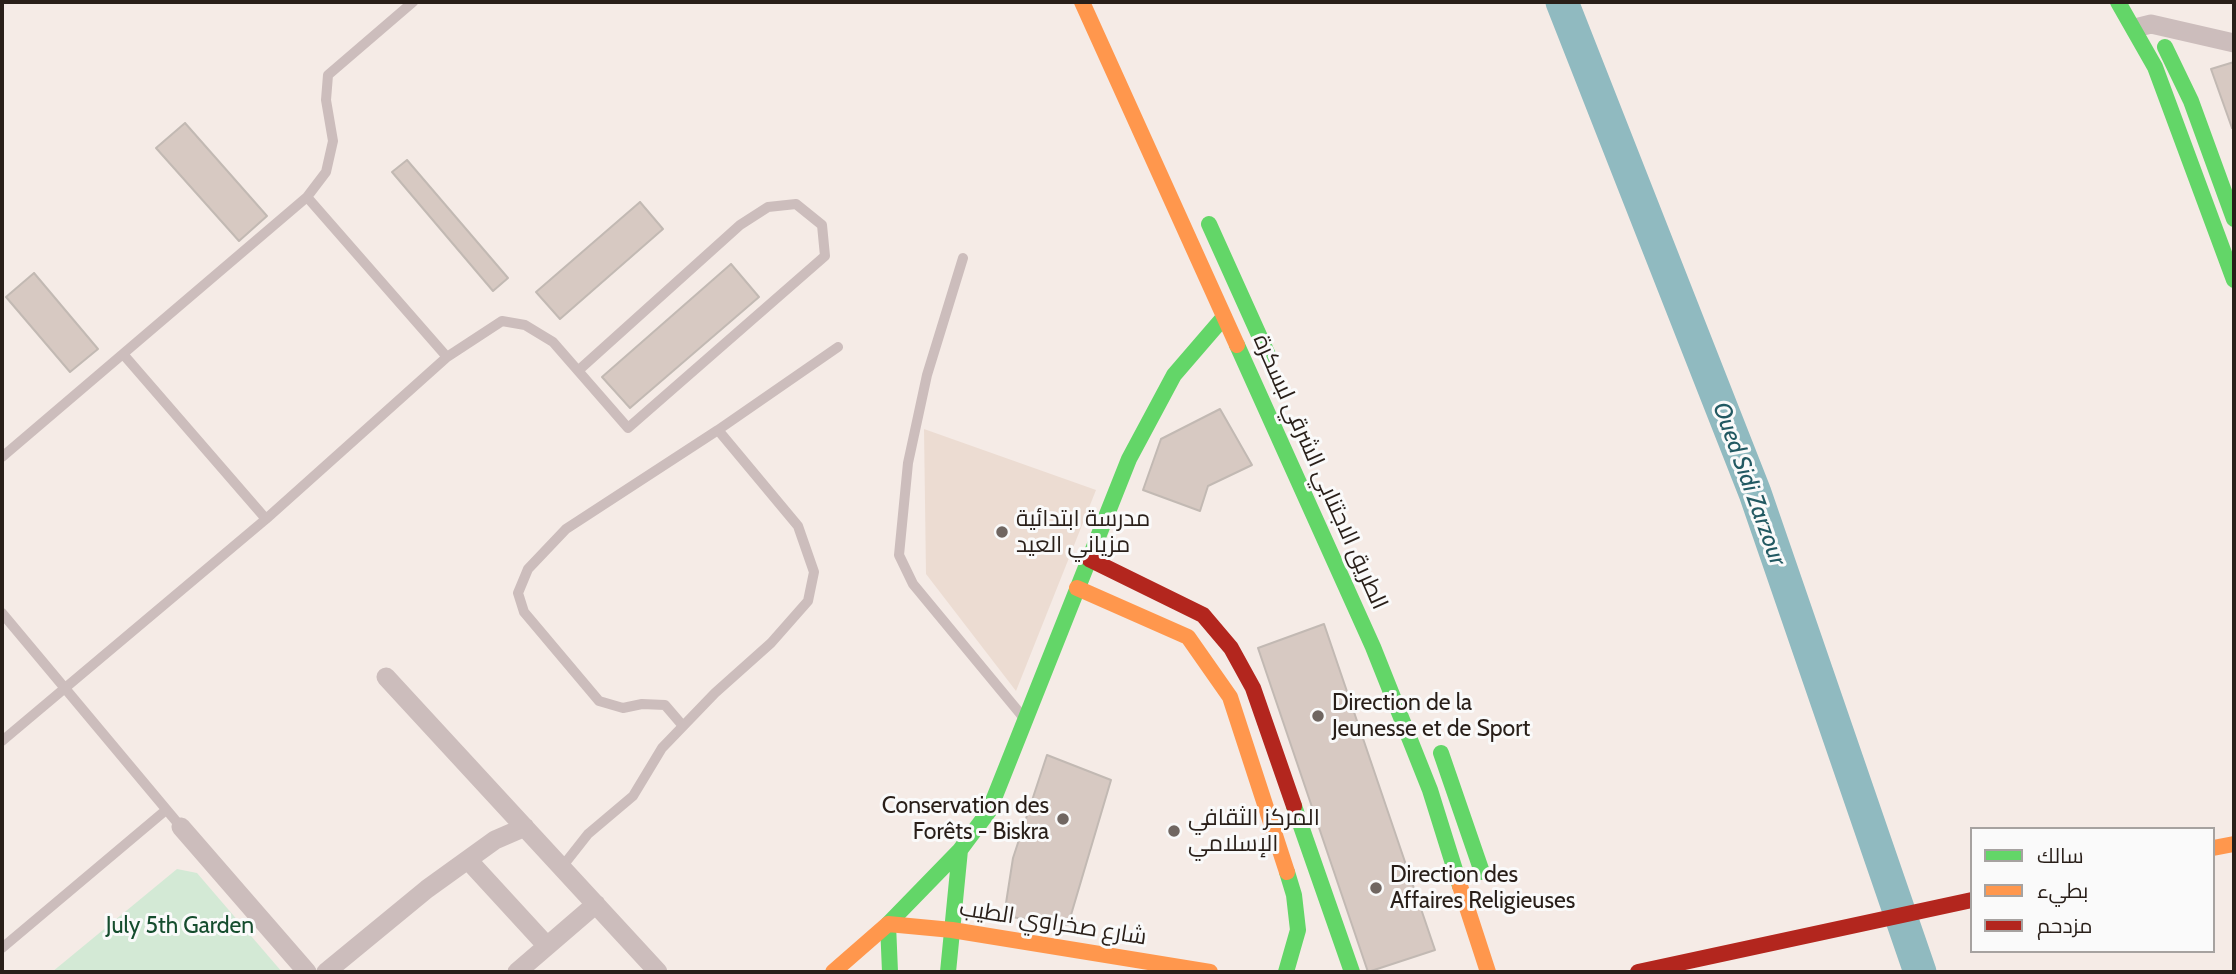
<!DOCTYPE html>
<meta charset="utf-8">
<style>
body{margin:0}
#map{position:relative;width:2236px;height:974px;overflow:hidden;background:#f5ebe6;font-family:Cabin,Cairo,sans-serif}
canvas{display:block}
.frame{position:absolute;inset:0;border:4px solid #291f19;pointer-events:none}
.legend{position:absolute;left:1970px;top:827px;width:245px;height:126px;box-sizing:border-box;background:#fafafa;border:2px solid #a6a2a0;margin:0;padding:9px 12px;list-style:none;font-size:21px;color:#291f19}
.legend li{display:flex;align-items:center;gap:14px;height:35px}
.legend b{width:35px;border:2px solid #a6a2a0}
</style>
<div id="map">
<canvas width="2236" height="974"></canvas>
<div class="frame"></div>
<ul class="legend">
<li><b style="height:9px;background:#63d668"></b>سالك</li>
<li><b style="height:9px;background:#ff974d"></b>بطيء</li>
<li><b style="height:9px;background:#b3261e"></b>مزدحم</li>
</ul>
</div>
<script>
const ctx = document.querySelector('canvas').getContext('2d');
ctx.lineJoin = 'round';
function fill(path, color) {
  ctx.fillStyle = color;
  ctx.fill(path, 'evenodd');
}
function shape(rows) {
  const path = new Path2D();
  for (const r of rows) {
    path.moveTo(r[0], r[1]);
    for (let i = 2; i < r.length; i += 2) path.lineTo(r[i], r[i + 1]);
  }
  return path;
}
function trace(path, color, width, dash) {
  ctx.strokeStyle = color;
  ctx.lineWidth = width;
  ctx.lineCap = dash ? 'butt' : 'round';
  ctx.setLineDash(dash || []);
  ctx.stroke(path);
}
function write(font, color, halo, rows, align = 'center') {
  ctx.font = font + ' Cabin,Cairo,sans-serif';
  ctx.lineWidth = 6;
  ctx.setLineDash([]);
  ctx.textBaseline = 'middle';
  ctx.strokeStyle = halo;
  ctx.fillStyle = color;
  for (const [text, x, y, turn = 0] of rows) {
    ctx.save();
    ctx.translate(x, y);
    ctx.rotate((+turn || 0) * Math.PI / 180);
    ctx.textAlign = isNaN(turn) ? turn : align;
    if (halo) ctx.strokeText(text, 0, 0);
    ctx.fillText(text, 0, 0);
    ctx.restore();
  }
}
fill(shape([
 [924,429,1096,490,1016,691,926,574]
]), '#ecdcd2');
fill(shape([
 [177,869,197,873,282,972,52,972]
]), '#d3e9d5');
trace(shape([
 [1562,2,1755,493,1920,972]
]), '#90bac0', 33);
const building = shape([
 [2234,62,2234,127,2232,128,2211,69,2234,62],
 [185,123,267,216,239,241,156,148,185,123],
 [407,160,508,278,493,291,392,172,407,160],
 [640,202,663,229,560,319,536,292,640,202],
 [731,264,759,297,630,408,602,377,731,264],
 [34,273,98,349,70,372,6,297,34,273],
 [1220,409,1252,465,1208,486,1200,511,1143,490,1161,439,1220,409],
 [1324,624,1435,950,1368,972,1258,648,1324,624],
 [1047,755,1111,780,1068,925,1004,916,1013,858,1047,755]
]);
fill(building, '#d7c9c2');
trace(building, '#c2b9b3', 2);
trace(shape([
 [307,197,447,357],
 [963,258,927,375,908,463,899,555,913,584,1023,717],
 [123,354,266,519],
 [2,457,307,197,326,172,333,141,326,100,328,75,413,2],
 [2,613,181,827],
 [683,726,665,705,642,704,623,708,599,701,524,612,518,593,528,569,566,529,718,430,838,347],
 [2,741,266,519,447,357,502,321,525,325,553,342,628,428,825,256,822,225,796,204,768,207,740,225,580,369],
 [562,867,588,834,633,796,662,748,715,693,771,643,808,601,814,572,798,526,718,430],
 [2,948,166,810]
]), '#ccbdbc', 10);
trace(shape([
 [2135,28,2151,24,2234,43],
 [386,677,658,972],
 [181,827,307,972],
 [468,860,547,946],
 [326,972,427,889,495,840,525,827],
 [517,972,596,904]
]), '#ccbdbc', 19);
trace(shape([
 [2118,2,2155,67,2234,280],
 [2165,47,2191,101,2234,219],
 [1209,224,1268,355],
 [1237,345,1373,647,1430,790,1460,886],
 [1441,753,1482,872],
 [1294,806,1352,972],
 [890,972,888,924,960,850,989,811,1129,459,1174,375,1224,317],
 [948,972,960,850],
 [1286,972,1298,930,1294,895,1287,872]
]), '#63d668', 16);
trace(shape([
 [1082,2,1237,345],
 [1077,588,1188,637,1230,697,1287,872],
 [2213,848,2234,844],
 [1460,886,1488,972],
 [833,972,888,924,952,930,1210,972]
]), '#ff974d', 16);
trace(shape([
 [1089,559,1203,615,1231,648,1253,688,1294,806],
 [1638,972,1972,900]
]), '#b3261e', 16);
for (const [x, y, r, color] of [
 [1002,532,7,"#706661"],
 [1318,716,7,"#706661"],
 [1063,819,7,"#706661"],
 [1174,831,7,"#706661"],
 [1376,888,7,"#706661"]
]) {
  const dot = new Path2D();
  dot.arc(x, y, r, 0, 2 * Math.PI);
  ctx.fillStyle = color;
  ctx.fill(dot);
  trace(dot, '#fafafa', 2.5);
}
write('23px', '#291f19', '#fafafa', [
 ["الطريق الاجتنابي الشرقي لبسكرة",1320,472,66],
 ["شارع صخراوي الطيب",1053,923,9]
]);
write('23px', '#291f19', '#fafafa', [
 ["مدرسة ابتدائية",1016,519],
 ["مزياني العيد",1016,545],
 ["Direction de la",1332,703],
 ["Jeunesse et de Sport",1332,729],
 ["Conservation des",1049,806,"right"],
 ["Forêts - Biskra",1049,832,"right"],
 ["المركز الثقافي",1188,818],
 ["الإسلامي",1188,844],
 ["Direction des",1390,875],
 ["Affaires Religieuses",1390,901]
], 'left');
write('23px', '#154d2e', '#fafafa', [
 ["July 5th Garden",180,926]
]);
write('italic 24px', '#225962', '#fafafa', [
 ["Oued Sidi Zarzour",1749,484,70]
]);
</script>
